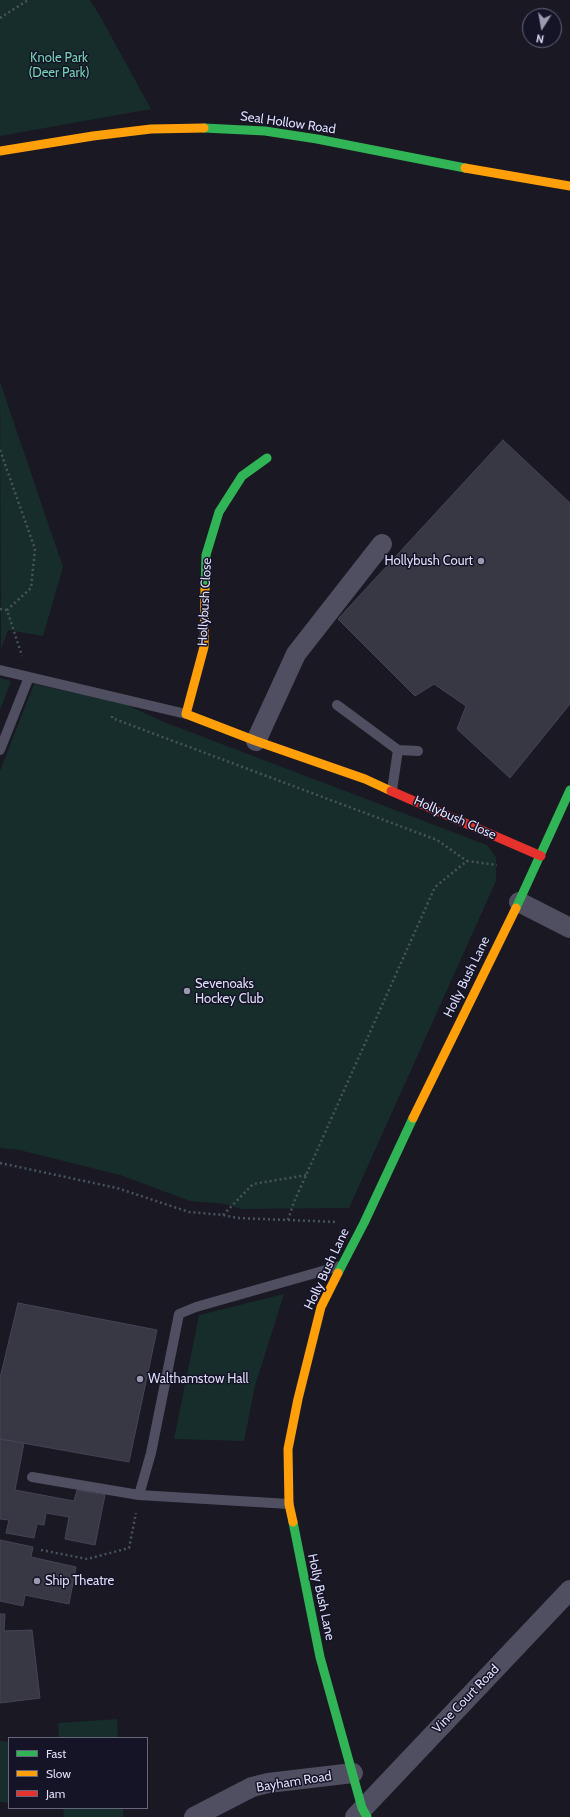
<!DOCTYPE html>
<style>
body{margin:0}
#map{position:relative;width:570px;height:1817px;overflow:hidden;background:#191823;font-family:Cabin,sans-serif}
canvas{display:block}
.legend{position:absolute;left:8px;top:1737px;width:140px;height:72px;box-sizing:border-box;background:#151427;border:1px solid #65657b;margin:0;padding:5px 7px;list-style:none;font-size:12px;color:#dedefa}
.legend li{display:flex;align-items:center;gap:8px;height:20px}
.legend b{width:20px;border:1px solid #65657b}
.north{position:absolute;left:522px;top:8px;width:40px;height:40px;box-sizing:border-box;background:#151427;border:1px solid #65657b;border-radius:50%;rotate:191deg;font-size:11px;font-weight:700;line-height:16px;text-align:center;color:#dedefa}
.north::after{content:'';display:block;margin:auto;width:14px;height:18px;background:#9999af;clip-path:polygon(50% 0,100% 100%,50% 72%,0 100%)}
</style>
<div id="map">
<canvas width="570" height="1817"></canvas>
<ul class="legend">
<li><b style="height:5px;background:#30b455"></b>Fast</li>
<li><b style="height:5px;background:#ff9f0a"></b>Slow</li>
<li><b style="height:5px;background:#e5322d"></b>Jam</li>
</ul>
<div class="north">N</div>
</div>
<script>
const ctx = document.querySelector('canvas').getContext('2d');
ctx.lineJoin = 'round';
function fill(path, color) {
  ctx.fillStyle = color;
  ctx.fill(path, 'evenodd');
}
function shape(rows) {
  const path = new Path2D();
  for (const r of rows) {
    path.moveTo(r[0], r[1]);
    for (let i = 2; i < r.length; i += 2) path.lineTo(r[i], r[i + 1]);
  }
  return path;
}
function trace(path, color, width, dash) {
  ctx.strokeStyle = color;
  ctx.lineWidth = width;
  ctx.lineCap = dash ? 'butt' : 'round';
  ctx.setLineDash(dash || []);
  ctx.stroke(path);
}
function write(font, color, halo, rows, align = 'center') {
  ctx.font = font + ' Cabin,sans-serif';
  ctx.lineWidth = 3;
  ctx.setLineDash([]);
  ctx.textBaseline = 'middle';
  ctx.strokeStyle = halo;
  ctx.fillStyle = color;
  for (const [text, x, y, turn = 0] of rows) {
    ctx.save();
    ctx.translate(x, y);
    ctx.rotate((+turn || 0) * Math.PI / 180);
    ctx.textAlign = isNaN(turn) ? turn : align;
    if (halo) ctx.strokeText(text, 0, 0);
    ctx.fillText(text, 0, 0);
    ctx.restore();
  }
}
fill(shape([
 [0,0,90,0,100,16,151,109,0,136],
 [0,382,63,567,43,636,8,630,1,649],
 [0,678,11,681,0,710],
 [34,684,125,704,164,722,487,845,496,857,496,881,349,1208,241,1209,225,1204,190,1201,120,1175,19,1150,0,1148,0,771],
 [284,1294,255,1386,244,1441,174,1439,199,1315],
 [117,1719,118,1738,59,1738,58,1723],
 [0,1741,9,1742,9,1803,0,1802],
 [63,1808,123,1808,123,1817,64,1817]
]), '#172d2b');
const building = shape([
 [503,440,570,503,570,704,510,778,457,729,466,706,434,684,415,696,338,619,503,440],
 [18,1303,157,1330,129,1462,0,1439,0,1378,18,1303],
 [0,1439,24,1443,15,1490,74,1501,77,1490,105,1495,95,1545,65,1539,69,1517,46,1513,44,1525,37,1524,34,1538,6,1533,9,1520,0,1519,0,1439],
 [0,1540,33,1547,31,1557,76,1567,69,1604,25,1595,23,1606,0,1601,0,1540],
 [0,1614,5,1614,4,1631,32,1630,40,1698,0,1703,0,1614]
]);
fill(building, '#383744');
trace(building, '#454454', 1);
trace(shape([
 [0,18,28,0],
 [0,450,35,549,31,588,7,610],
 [0,609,7,610,22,656],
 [112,716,112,718,437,840,467,861],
 [0,1163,117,1188,189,1212,223,1215,237,1218,337,1222],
 [223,1215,253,1184,307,1175],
 [288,1220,294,1202,435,887,467,861,497,865],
 [41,1550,87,1559,129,1548,136,1513]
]), '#48545c', 2.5, [2, 3]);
trace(shape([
 [0,670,186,714],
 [337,705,398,750,392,790],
 [0,750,29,677],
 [398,750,418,751],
 [32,1477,139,1495],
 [289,1504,139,1495,151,1453,179,1314,196,1307,340,1266]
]), '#4f4f61', 10);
trace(shape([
 [256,741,296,654,382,544],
 [519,902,570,928],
 [194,1817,252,1787,268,1783,353,1773],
 [355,1817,570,1590]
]), '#4f4f61', 20);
trace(shape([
 [204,128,265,131,317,139,465,168],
 [205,589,206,555,219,512,242,476,267,458],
 [516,908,570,790],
 [338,1273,364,1223,413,1118],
 [293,1522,320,1657,362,1808,367,1817]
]), '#30b455', 9);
trace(shape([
 [0,151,93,136,151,129,204,128],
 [465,168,570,186],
 [205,589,204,647,186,714,256,741,365,779,391,791],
 [413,1118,516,908],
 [293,1522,289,1504,288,1449,298,1399,321,1307,338,1273]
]), '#ff9f0a', 9);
trace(shape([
 [391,791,541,856]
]), '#e5322d', 9);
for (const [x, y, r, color] of [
 [481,561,4,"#9999af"],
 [187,991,4,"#9999af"],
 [140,1379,4,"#9999af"],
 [37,1581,4,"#9999af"]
]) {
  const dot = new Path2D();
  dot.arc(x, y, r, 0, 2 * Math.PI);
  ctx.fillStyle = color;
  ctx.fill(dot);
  trace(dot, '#151427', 1.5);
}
write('13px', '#73d2b0', '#151427', [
 ["Knole Park",59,58],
 ["(Deer Park)",59,73]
]);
write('13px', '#dedefa', '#151427', [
 ["Seal Hollow Road",288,123,8],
 ["Hollybush Close",205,602,-87],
 ["Hollybush Close",455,818,24],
 ["Holly Bush Lane",467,977,-64],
 ["Holly Bush Lane",327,1269,-65],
 ["Holly Bush Lane",321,1597,78],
 ["Vine Court Road",466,1699,-46],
 ["Bayham Road",294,1782,-9]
]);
write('13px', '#dedefa', '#151427', [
 ["Hollybush Court",473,561,"right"],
 ["Sevenoaks",195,984],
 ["Hockey Club",195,999],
 ["Walthamstow Hall",148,1379],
 ["Ship Theatre",45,1581]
], 'left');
</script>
